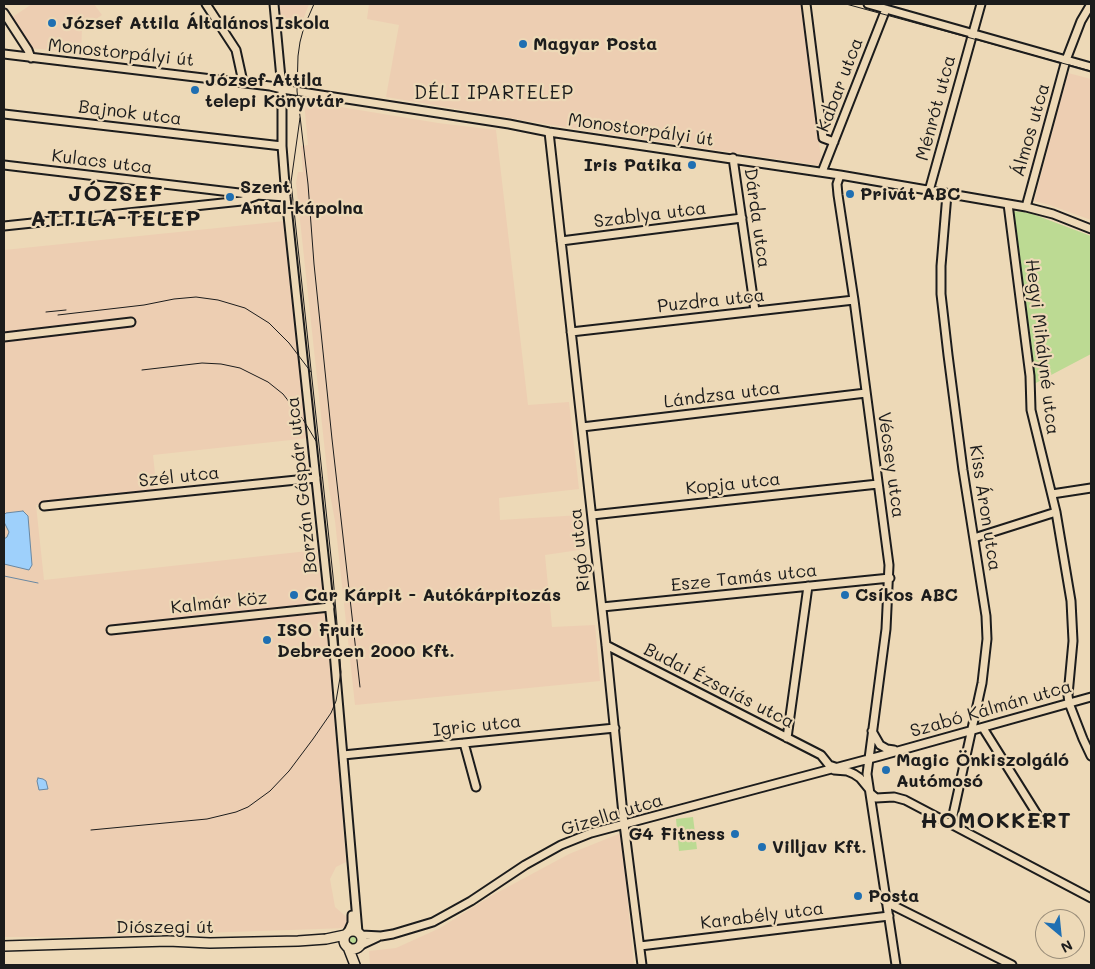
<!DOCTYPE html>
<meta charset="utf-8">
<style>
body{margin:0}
#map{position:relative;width:1095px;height:969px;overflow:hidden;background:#edd9b7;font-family:Mali,sans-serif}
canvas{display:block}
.frame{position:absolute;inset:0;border:5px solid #1c1c1c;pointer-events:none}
.north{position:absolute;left:1035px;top:909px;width:50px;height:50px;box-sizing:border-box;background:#edd9b7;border:1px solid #998d79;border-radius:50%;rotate:152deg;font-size:14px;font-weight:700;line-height:20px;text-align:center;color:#1c1c1c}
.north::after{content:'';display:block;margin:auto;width:18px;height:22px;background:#1f6fb2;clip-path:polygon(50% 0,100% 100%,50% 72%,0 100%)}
</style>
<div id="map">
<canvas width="1095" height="969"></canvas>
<div class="frame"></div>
<div class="north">N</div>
</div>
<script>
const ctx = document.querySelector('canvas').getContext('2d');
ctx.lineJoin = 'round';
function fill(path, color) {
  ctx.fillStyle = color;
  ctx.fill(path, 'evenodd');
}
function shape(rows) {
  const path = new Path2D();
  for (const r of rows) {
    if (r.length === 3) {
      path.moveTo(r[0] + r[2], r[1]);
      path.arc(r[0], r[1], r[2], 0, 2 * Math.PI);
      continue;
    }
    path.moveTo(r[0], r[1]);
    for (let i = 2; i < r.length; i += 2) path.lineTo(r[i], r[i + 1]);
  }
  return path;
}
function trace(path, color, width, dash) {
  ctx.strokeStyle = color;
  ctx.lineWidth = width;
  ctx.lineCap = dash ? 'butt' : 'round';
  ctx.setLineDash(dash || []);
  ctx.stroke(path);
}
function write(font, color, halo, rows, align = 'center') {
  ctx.font = font + ' Mali,sans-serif';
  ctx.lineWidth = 4.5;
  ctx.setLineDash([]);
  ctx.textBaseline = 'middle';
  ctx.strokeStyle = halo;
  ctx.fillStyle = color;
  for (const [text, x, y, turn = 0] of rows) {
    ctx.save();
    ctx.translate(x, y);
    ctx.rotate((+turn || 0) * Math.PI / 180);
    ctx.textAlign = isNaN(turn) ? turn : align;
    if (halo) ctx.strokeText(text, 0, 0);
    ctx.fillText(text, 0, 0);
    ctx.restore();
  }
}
fill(shape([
 [32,4,94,4,102,15,82,29,81,53,30,48,11,18],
 [278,4,309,4,303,20,280,21],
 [369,4,801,4,822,166,545,124,386,97,399,25,367,19],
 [1068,73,1091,79,1091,220,1050,205,1034,201],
 [304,101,438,123,496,130,528,405,569,402,579,489,499,498,500,520,581,515,586,549,545,555,552,627,595,625,600,681,355,705,335,521,329,489,296,183,298,172,303,172,301,146,308,145],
 [285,221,309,438,153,455,157,492,36,505,44,580,317,550,325,611,346,862,336,867,330,879,335,907,350,920,348,928,83,937,4,937,4,250],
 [621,833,634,965,370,965,369,951,396,948,440,928,491,896,569,854]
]), '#edceb2');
fill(shape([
 [1013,211,1030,213,1091,236,1091,354,1034,384],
 [693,817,697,849,679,851,676,819],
 [353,940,6]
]), '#bcda93');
const water = shape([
 [23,511,28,516,32,565,29,570,4,564,4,539,7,537,9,532,4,522,4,515,6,513,23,511],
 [38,778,43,779,46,781,48,789,39,790,37,781,38,778]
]);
fill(water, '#9ed0fb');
trace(water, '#6a88a2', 1);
trace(shape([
 [4,576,38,583]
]), '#6a88a2', 1);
const minor = shape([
 [206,4,236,50,243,82],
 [274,4,282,89,282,146,286,197,333,640,358,932],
 [806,4,823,138,834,142],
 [868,4,1091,67],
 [4,13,28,50,31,58],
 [4,54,270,86,282,89,509,124,549,132,840,175,1026,207,1053,214,1091,229],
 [4,114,282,146],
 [549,132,606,645,624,824,642,965],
 [733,158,755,311],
 [4,165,256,195,286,197],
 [822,172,886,9],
 [840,175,837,184,838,195,854,300,889,565,886,629,867,774,896,965],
 [929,191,981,4],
 [947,194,941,266,941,294,948,355,963,470,986,616,987,639,982,683,951,824],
 [1008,204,1030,376,1031,410,1056,512,1071,601,1073,641,1068,695,1069,703,1083,739,1091,756],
 [1026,207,1066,60,1081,21,1091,4],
 [4,226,242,201,256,196],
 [561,241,742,218],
 [571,332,854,300],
 [4,337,131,322],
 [582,427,866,393],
 [1052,494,1091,488],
 [44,506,316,478],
 [592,515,878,484],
 [974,538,1056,512],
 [602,607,890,578],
 [111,630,330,607],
 [606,645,821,755,829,765,835,767],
 [983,728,1040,819],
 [872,731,880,745,887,749,894,750],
 [787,738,808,586],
 [464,743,476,787],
 [343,755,615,728],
 [834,770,847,771,854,774,860,778,869,789],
 [870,793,876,798,894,797,905,800,1091,898],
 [886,902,1012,965],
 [348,932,352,923,352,915],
 [361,935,381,936,393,934,433,922,471,901,525,865,561,845,591,833,880,756,1091,697],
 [361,945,378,937],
 [640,946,889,916]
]);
const major = shape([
 [353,940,9],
 [4,946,168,941,210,943,298,941,326,939,345,935],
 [348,947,355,965]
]);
trace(minor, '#1c1c1c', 11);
trace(major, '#1c1c1c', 12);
trace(minor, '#edd9b7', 7);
trace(major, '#edd9b7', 9);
trace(shape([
 [314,4,304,27,300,42,298,56,297,91,308,184,314,264,332,439,360,687],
 [846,4,1091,71],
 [46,312,66,310],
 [58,315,144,305,174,299,196,297,218,300,245,308,269,323,289,343,311,372],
 [142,370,202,363,221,364,240,368,268,382,283,394,304,421,316,441],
 [91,830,207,819,236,812,248,807,270,791,289,771,313,739,331,713,336,701,341,672,333,576,291,182,300,118]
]), '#1c1c1c', 1);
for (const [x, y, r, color] of [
 [52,23,5,"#1f6fb2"],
 [523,44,5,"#1f6fb2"],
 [195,90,5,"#1f6fb2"],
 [692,165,5,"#1f6fb2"],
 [850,194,5,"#1f6fb2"],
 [230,197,5,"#1f6fb2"],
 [294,595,5,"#1f6fb2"],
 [845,595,5,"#1f6fb2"],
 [267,640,5,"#1f6fb2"],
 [886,770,5,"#1f6fb2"],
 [735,834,5,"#1f6fb2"],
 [762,847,5,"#1f6fb2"],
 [858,896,5,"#1f6fb2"]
]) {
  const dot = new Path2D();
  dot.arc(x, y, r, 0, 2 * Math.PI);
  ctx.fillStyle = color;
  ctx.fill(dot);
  trace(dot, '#edd9b7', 2);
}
write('bold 18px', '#1c1c1c', '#edd9b7', [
 ["József Attila Általános Iskola",62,23],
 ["Magyar Posta",533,44],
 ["József Attila",205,80],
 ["telepi Könyvtár",205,101],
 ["Iris Patika",682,165,"right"],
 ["Szent",240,187],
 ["Antal-kápolna",240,208],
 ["Privát ABC",860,194],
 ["Car Kárpit - Autókárpitozás",304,595],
 ["Csíkos ABC",855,595],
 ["ISO Fruit",277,630],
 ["Debrecen 2000 Kft.",277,651],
 ["Magic Önkiszolgáló",896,760],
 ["Autómosó",896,781],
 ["G4 Fitness",725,834,"right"],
 ["Villjav Kft.",772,847],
 ["Posta",868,896]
], 'left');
write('18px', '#1c1c1c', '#edd9b7', [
 ["Monostorpályi út",121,53,6],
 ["Kabar utca",840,85,-69],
 ["Ménrót utca",936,108,-75],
 ["Bajnok utca",130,113,7],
 ["Monostorpályi út",641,130,8],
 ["Álmos utca",1031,130,-74],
 ["Kulacs utca",102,162,7],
 ["Szablya utca",650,215,-7],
 ["Dárda utca",757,218,82],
 ["Puzdra utca",711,301,-6],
 ["Hegyi Mihályné utca",1042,347,83],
 ["Lándzsa utca",722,395,-7],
 ["Vécsey utca",891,465,82],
 ["Szél utca",179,477,-6],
 ["Kopja utca",733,484,-6],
 ["Borzán Gáspár utca",302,485,-96],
 ["Kiss Áron utca",985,508,81],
 ["Rigó utca",580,550,-96],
 ["Esze Tamás utca",744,578,-6],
 ["Kalmár köz",219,603,-6],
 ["Budai Ézsaiás utca",719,686,27],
 ["Szabó Kálmán utca",991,709,-16],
 ["Igric utca",477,726,-6],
 ["Gizella utca",612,815,-17],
 ["Karabély utca",762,916,-7],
 ["Diószegi út",165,927]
]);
ctx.letterSpacing = '1px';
write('19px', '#1c1c1c', '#edd9b7', [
 ["DÉLI IPARTELEP",494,93]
]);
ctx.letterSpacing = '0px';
ctx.letterSpacing = '1px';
write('bold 22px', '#1c1c1c', '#edd9b7', [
 ["JÓZSEF",116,194],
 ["ATTILA-TELEP",116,219],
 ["HOMOKKERT",996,821]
]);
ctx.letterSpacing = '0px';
</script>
